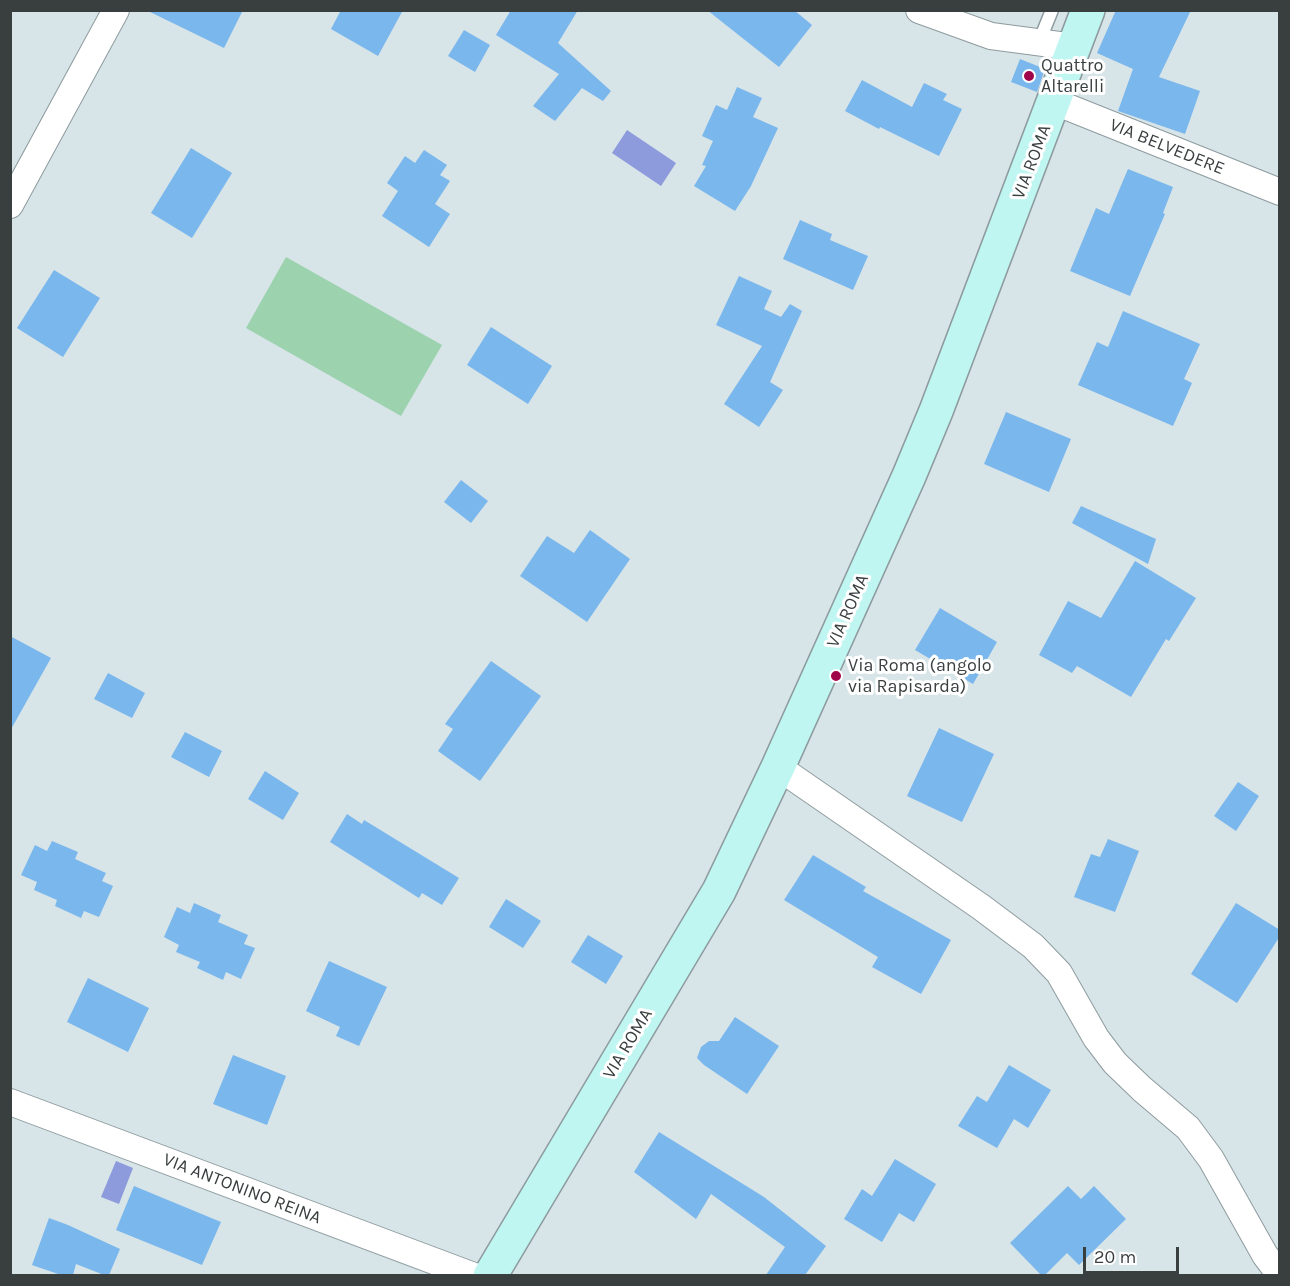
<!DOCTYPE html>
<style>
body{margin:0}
#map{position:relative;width:1290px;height:1286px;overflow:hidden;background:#d7e4e8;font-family:Karla,sans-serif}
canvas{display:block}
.frame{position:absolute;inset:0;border:12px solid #393e3f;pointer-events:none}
.scale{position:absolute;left:1083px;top:1247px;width:96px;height:27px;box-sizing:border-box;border:3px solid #393e3f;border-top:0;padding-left:8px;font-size:18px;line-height:21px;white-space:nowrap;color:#393e3f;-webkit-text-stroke:4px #fff;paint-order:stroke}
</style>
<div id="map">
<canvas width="1290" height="1286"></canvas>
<div class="frame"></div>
<div class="scale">20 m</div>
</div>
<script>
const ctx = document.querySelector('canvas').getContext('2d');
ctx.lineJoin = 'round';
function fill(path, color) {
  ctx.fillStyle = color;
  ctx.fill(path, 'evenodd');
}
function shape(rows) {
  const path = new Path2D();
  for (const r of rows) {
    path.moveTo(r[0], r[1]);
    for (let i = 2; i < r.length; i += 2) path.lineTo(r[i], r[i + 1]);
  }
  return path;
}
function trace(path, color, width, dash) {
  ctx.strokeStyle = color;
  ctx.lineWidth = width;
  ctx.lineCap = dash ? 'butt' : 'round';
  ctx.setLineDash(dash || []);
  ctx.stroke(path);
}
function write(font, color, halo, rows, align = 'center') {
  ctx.font = font + ' Karla,sans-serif';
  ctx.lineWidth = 6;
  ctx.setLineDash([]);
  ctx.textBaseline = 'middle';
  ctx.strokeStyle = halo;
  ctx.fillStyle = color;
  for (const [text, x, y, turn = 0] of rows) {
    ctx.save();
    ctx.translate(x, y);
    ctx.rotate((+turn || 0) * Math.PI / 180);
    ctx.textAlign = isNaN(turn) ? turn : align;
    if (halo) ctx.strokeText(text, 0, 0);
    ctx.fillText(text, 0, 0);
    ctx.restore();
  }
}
fill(shape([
 [286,257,442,345,401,416,246,328]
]), '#9cd2ae');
fill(shape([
 [627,130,676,163,661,186,612,153],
 [116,1161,133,1168,119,1204,101,1197]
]), '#8d9adc');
fill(shape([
 [146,10,243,10,224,48],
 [341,10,403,10,378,56,331,29],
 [511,10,578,10,558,43,611,91,603,101,582,88,555,121,533,106,559,74,496,35],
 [707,10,794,10,812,25,779,67],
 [1116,10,1191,10,1159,77,1200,91,1185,134,1118,111,1133,69,1097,53],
 [464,30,490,45,475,72,448,56],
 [1020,59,1045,69,1037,92,1011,82],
 [862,80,912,107,924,83,947,94,943,100,962,109,939,156,880,127,879,129,845,111],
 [737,87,762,98,753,117,778,128,751,186,735,211,694,186,706,166,702,165,713,141,702,136,716,105,727,110],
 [191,148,232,173,192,238,151,213],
 [424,150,447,165,440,175,450,181,435,204,450,214,429,247,382,216,398,191,387,183,405,156,415,163],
 [1128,169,1173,187,1163,213,1165,214,1130,296,1070,271,1096,208,1109,214],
 [800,220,832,234,830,240,868,256,853,290,783,259],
 [54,270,100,298,63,357,17,328],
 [739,276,772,291,764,309,781,317,790,304,802,311,770,382,783,390,759,427,724,404,762,346,716,325],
 [1123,311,1200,344,1184,379,1192,383,1173,426,1078,385,1097,342,1108,347],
 [491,327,552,366,528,404,467,365],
 [1006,412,1071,439,1049,492,984,464],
 [461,480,488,501,471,523,444,502],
 [1081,506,1156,539,1148,564,1072,523],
 [590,530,630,559,587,622,520,576,547,536,574,553],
 [1135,561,1196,598,1169,641,1166,639,1131,697,1077,666,1072,673,1039,655,1068,601,1101,618],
 [940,608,997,642,973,684,915,650],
 [10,636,51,658,10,731],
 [491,661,541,696,480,781,438,751,453,729,445,724],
 [108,673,145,693,132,718,94,699],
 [939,728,994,754,962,822,907,796],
 [185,732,222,751,209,777,171,757],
 [265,771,299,793,283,820,248,799],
 [1238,782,1259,796,1236,831,1214,816],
 [347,814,362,824,364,820,459,878,442,905,422,893,419,898,330,842],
 [1108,839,1139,851,1115,912,1074,897,1091,854,1100,857],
 [52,841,78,852,75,859,106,873,102,881,113,886,99,917,84,911,81,918,55,906,57,900,34,890,37,882,21,875,35,845,47,851],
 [813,855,866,887,863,891,951,940,921,994,872,967,878,957,784,900],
 [506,899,541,921,523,948,489,927],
 [194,903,221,915,218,922,248,935,244,944,255,948,241,979,226,972,223,980,197,968,200,962,176,952,179,945,164,937,177,907,190,913],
 [1236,903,1280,930,1280,936,1237,1003,1191,974],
 [588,935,623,956,606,984,571,962],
 [329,961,387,987,359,1046,336,1036,340,1027,306,1011],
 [88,978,149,1008,128,1052,67,1022],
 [735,1017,779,1046,747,1094,704,1065,697,1058,701,1047,709,1041,719,1041],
 [233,1055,286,1076,267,1125,213,1104],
 [1009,1065,1051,1090,1028,1128,1014,1119,997,1148,958,1126,977,1096,987,1102],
 [659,1132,764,1197,826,1246,805,1275,766,1275,785,1247,711,1194,696,1219,634,1172],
 [895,1159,936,1184,914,1222,899,1213,882,1242,844,1219,862,1189,872,1196],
 [134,1186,221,1222,202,1265,116,1230],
 [1068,1186,1081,1199,1094,1186,1126,1219,1079,1265,1067,1253,1045,1275,1041,1275,1010,1243],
 [49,1218,68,1225,120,1249,109,1275,104,1275,76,1264,73,1275,61,1275,32,1265]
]), '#7ab7ec');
const lane = shape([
 [1039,42,1052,10]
]);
const street = shape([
 [919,10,991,36,1074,47],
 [1055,102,1280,192],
 [10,205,116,10],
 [778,767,981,907,1033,946,1059,973,1096,1038,1115,1063,1142,1089,1188,1128,1211,1159,1265,1255,1280,1275],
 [10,1102,474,1276]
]);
const secondary = shape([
 [490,1276,719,891,778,767,909,476,936,411,1088,10]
]);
trace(lane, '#8e9b9e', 15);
trace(street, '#8e9b9e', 28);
trace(secondary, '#8e9b9e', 36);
trace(lane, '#fff', 12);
trace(street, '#fff', 26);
trace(secondary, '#bff6f1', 33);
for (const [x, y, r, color] of [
 [1029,76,6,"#a0074a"],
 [836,676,6,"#a0074a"]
]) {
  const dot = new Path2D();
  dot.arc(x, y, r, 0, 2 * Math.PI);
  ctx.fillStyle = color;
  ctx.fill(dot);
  trace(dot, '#fff', 2);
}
write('18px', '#393e3f', '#fff', [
 ["Quattro",1041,66],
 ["Altarelli",1041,87],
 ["Via Roma (angolo",848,666],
 ["via Rapisarda)",848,687]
], 'left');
write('18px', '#393e3f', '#fff', [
 ["VIA BELVEDERE",1167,147,22],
 ["VIA ROMA",1032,162,-69],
 ["VIA ROMA",848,611,-66],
 ["VIA ROMA",628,1044,-59],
 ["VIA ANTONINO REINA",242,1189,21]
]);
</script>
